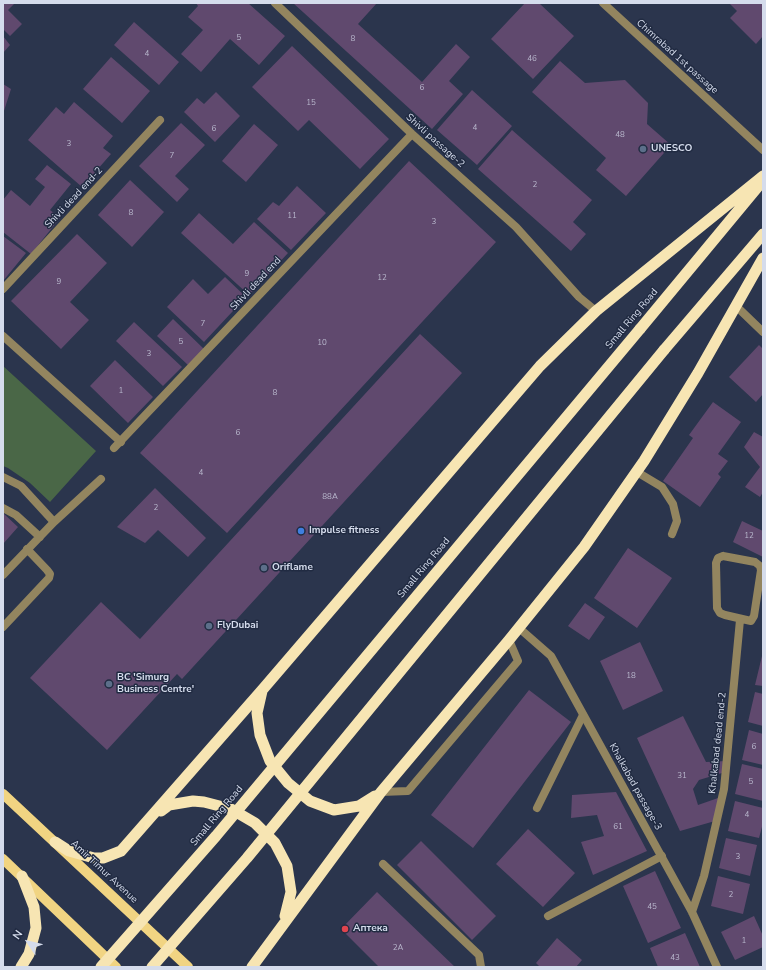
<!DOCTYPE html>
<meta charset="utf-8">
<style>
body{margin:0}
#map{position:relative;width:766px;height:970px;overflow:hidden;background:#2b354d;font-family:"Nunito Sans",sans-serif}
canvas{display:block}
.frame{position:absolute;inset:0;border:4px solid #d5dcec;pointer-events:none}
.north{position:absolute;left:8px;top:922px;width:40px;height:40px;-webkit-text-stroke:3px #212b42;paint-order:stroke;rotate:305deg;font-size:11px;font-weight:700;line-height:16px;text-align:center;color:#d5dcec}
.north::after{content:'';display:block;margin:auto;width:14px;height:18px;background:#d5dcec;clip-path:polygon(50% 0,100% 100%,50% 72%,0 100%)}
</style>
<div id="map">
<canvas width="766" height="970"></canvas>
<div class="frame"></div>
<div class="north">N</div>
</div>
<script>
const ctx = document.querySelector('canvas').getContext('2d');
ctx.lineJoin = 'round';
function fill(path, color) {
  ctx.fillStyle = color;
  ctx.fill(path, 'evenodd');
}
function shape(rows) {
  const path = new Path2D();
  for (const r of rows) {
    path.moveTo(r[0], r[1]);
    for (let i = 2; i < r.length; i += 2) path.lineTo(r[i], r[i + 1]);
  }
  return path;
}
function trace(path, color, width, dash) {
  ctx.strokeStyle = color;
  ctx.lineWidth = width;
  ctx.lineCap = dash ? 'butt' : 'round';
  ctx.setLineDash(dash || []);
  ctx.stroke(path);
}
function write(font, color, halo, rows, align = 'center') {
  ctx.font = font + ' "Nunito Sans",sans-serif';
  ctx.lineWidth = 3;
  ctx.setLineDash([]);
  ctx.textBaseline = 'middle';
  ctx.strokeStyle = halo;
  ctx.fillStyle = color;
  for (const [text, x, y, turn = 0] of rows) {
    ctx.save();
    ctx.translate(x, y);
    ctx.rotate((+turn || 0) * Math.PI / 180);
    ctx.textAlign = isNaN(turn) ? turn : align;
    if (halo) ctx.strokeText(text, 0, 0);
    ctx.fillText(text, 0, 0);
    ctx.restore();
  }
}
fill(shape([
 [3,366,96,451,50,502,30,483,8,468,3,466]
]), '#4a6747');
fill(shape([
 [3,3,15,3,8,10,22,24,10,36,3,29],
 [196,3,248,3,285,36,259,65,230,39,201,72,181,54,203,30,188,17,198,6],
 [293,3,377,3,358,24,422,82,456,44,470,57,449,81,463,94,432,129],
 [525,3,539,3,574,36,533,79,491,39],
 [729,3,763,3,763,36,756,44,730,18,737,11],
 [134,22,179,62,159,85,114,45],
 [3,36,10,45,3,53],
 [292,46,389,139,360,169,309,120,298,131,252,87],
 [111,57,150,91,122,123,83,89],
 [560,61,585,83,625,80,648,103,647,124,671,145,626,196,596,170,606,158,532,92],
 [3,84,11,89,3,114],
 [472,90,512,126,477,165,437,130],
 [216,92,240,116,215,142,184,112,197,98,204,104],
 [74,102,113,136,103,148,111,154,82,187,28,140,56,107,64,114],
 [181,123,205,145,175,176,189,189,177,202,139,166],
 [254,124,278,145,246,182,222,161],
 [512,130,592,200,573,222,586,234,571,251,478,169],
 [409,161,496,242,227,533,140,453],
 [47,165,71,184,50,210,60,218,31,254,3,232,3,200,11,190,30,206,45,187,35,179],
 [130,180,164,212,132,247,98,215],
 [297,186,326,213,291,250,257,219,273,202,279,206],
 [199,213,233,244,254,222,288,253,249,295,181,233],
 [77,234,107,263,70,302,89,320,61,349,11,301],
 [3,236,26,253,3,281],
 [225,277,246,297,204,342,167,307,193,279,208,294],
 [173,319,204,349,188,365,157,336],
 [134,322,182,367,163,386,116,341],
 [420,334,462,373,182,679,177,674,107,750,30,678,101,602,140,639],
 [759,345,763,349,763,394,756,402,729,377],
 [115,360,153,397,128,423,90,386],
 [713,402,741,422,718,454,728,461,718,474,721,477,700,507,663,481,693,438,689,435],
 [754,432,763,437,763,492,760,497,745,487,760,467,744,447],
 [155,488,206,538,188,557,158,530,145,543,117,527],
 [3,513,18,527,3,544],
 [742,521,763,531,763,557,733,542],
 [628,548,672,578,637,628,594,598],
 [585,603,605,617,589,640,568,626],
 [640,642,663,691,623,710,600,661],
 [762,656,763,656,763,686,755,685],
 [529,690,571,722,473,848,431,815],
 [755,692,763,694,763,726,748,722],
 [683,716,706,762,726,761,722,773,699,780,693,789,698,805,721,797,715,821,680,831,637,738],
 [749,730,763,734,763,765,742,760],
 [742,764,763,769,763,801,735,794],
 [616,792,647,851,593,875,581,842,604,836,597,815,571,818,572,795],
 [735,801,763,808,763,823,759,838,728,831],
 [528,829,575,873,543,907,496,864],
 [726,838,757,845,750,876,719,868],
 [421,841,496,916,472,940,397,865],
 [655,871,681,928,648,943,623,886],
 [718,876,750,884,743,914,711,906],
 [377,892,455,967,379,967,341,929],
 [754,916,763,936,763,947,735,960,721,932],
 [685,933,700,967,658,967,650,948],
 [557,938,582,960,576,967,540,967,536,963]
]), '#60496e');
trace(shape([
 [736,306,763,332],
 [637,472,662,487,673,504,677,521,672,534],
 [3,477,21,486,54,522,3,575],
 [3,508,16,515,40,537],
 [54,522,101,479],
 [3,627,49,578,50,574,47,570,27,549],
 [381,792,408,791,518,661,509,640],
 [537,808,583,715],
 [383,864,479,955,481,967],
 [548,916,662,856]
]), '#93855f', 8);
trace(shape([
 [275,3,412,134,516,227,579,297,596,311],
 [603,3,763,150],
 [3,289,160,120],
 [3,336,121,442],
 [114,448,412,134],
 [723,556,755,562,760,566,761,570,754,616,751,621,725,615,720,613,717,608,716,563,718,558,723,556],
 [519,628,551,656,692,912,717,967],
 [692,912,704,876,724,789,740,620]
]), '#93855f', 8);
trace(shape([
 [3,794,188,967],
 [3,859,116,967]
]), '#f1d482', 10);
trace(shape([
 [640,329,761,183],
 [664,350,763,234],
 [262,691,257,713,260,735,270,761,288,783,310,801,334,810,359,806,375,796],
 [161,811,169,805,193,801,204,802,231,809,255,823,275,843,287,866,291,892,285,916],
 [55,842,69,851,94,858,103,858,121,851,263,689,540,366,596,311,763,176],
 [21,967,29,954,36,928,34,907,22,876],
 [252,967,381,792,509,640,584,547,644,461,698,373,763,258]
]), '#f7e5b3', 11);
trace(shape([
 [101,967,216,836,640,329],
 [152,967,247,858,664,350]
]), '#f7e5b3', 11);
for (const [x, y, r, color] of [
 [643,149,4,"#5c6f8a"],
 [301,531,4,"#3f7fe0"],
 [264,568,4,"#5c6f8a"],
 [209,626,4,"#5c6f8a"],
 [109,684,4,"#5c6f8a"],
 [345,929,4,"#e0444e"]
]) {
  const dot = new Path2D();
  dot.arc(x, y, r, 0, 2 * Math.PI);
  ctx.fillStyle = color;
  ctx.fill(dot);
  trace(dot, '#212b42', 1.5);
}
write('8px', '#b8b7cc', null, [
 ["5",239,38],
 ["8",353,39],
 ["4",147,54],
 ["46",532,59],
 ["6",422,88],
 ["15",311,103],
 ["4",475,128],
 ["6",214,129],
 ["48",620,135],
 ["3",69,144],
 ["7",172,156],
 ["2",535,185],
 ["8",131,213],
 ["11",292,216],
 ["3",434,222],
 ["9",247,274],
 ["12",382,278],
 ["9",59,282],
 ["7",203,324],
 ["5",181,342],
 ["10",322,343],
 ["3",149,354],
 ["1",121,391],
 ["8",275,393],
 ["6",238,433],
 ["4",201,473],
 ["88A",330,497],
 ["2",156,508],
 ["12",749,536],
 ["18",631,676],
 ["6",754,747],
 ["31",682,776],
 ["5",751,782],
 ["4",747,815],
 ["61",618,827],
 ["3",738,857],
 ["2",731,895],
 ["45",652,907],
 ["1",744,941],
 ["2A",398,948],
 ["43",675,958]
]);
write('10px', '#d5dcec', '#212b42', [
 ["Chimrabad 1st passage",677,57,42],
 ["Shivli passage-2",435,141,42],
 ["Shivli dead end-2",74,198,-47],
 ["Shivli dead end",256,284,-47],
 ["Small Ring Road",632,319,-50],
 ["Small Ring Road",424,568,-50],
 ["Khalkabad dead end-2",718,743,-84],
 ["Khalkabad passage-3",635,787,61],
 ["Small Ring Road",217,816,-50],
 ["Amir Timur Avenue",104,872,43]
]);
write('bold 10px', '#d5dcec', '#212b42', [
 ["UNESCO",651,149],
 ["Impulse fitness",309,531],
 ["Oriflame",272,568],
 ["FlyDubai",217,626],
 ["BC 'Simurg",117,678],
 ["Business Centre'",117,690],
 ["Аптека",353,929]
], 'left');
</script>
